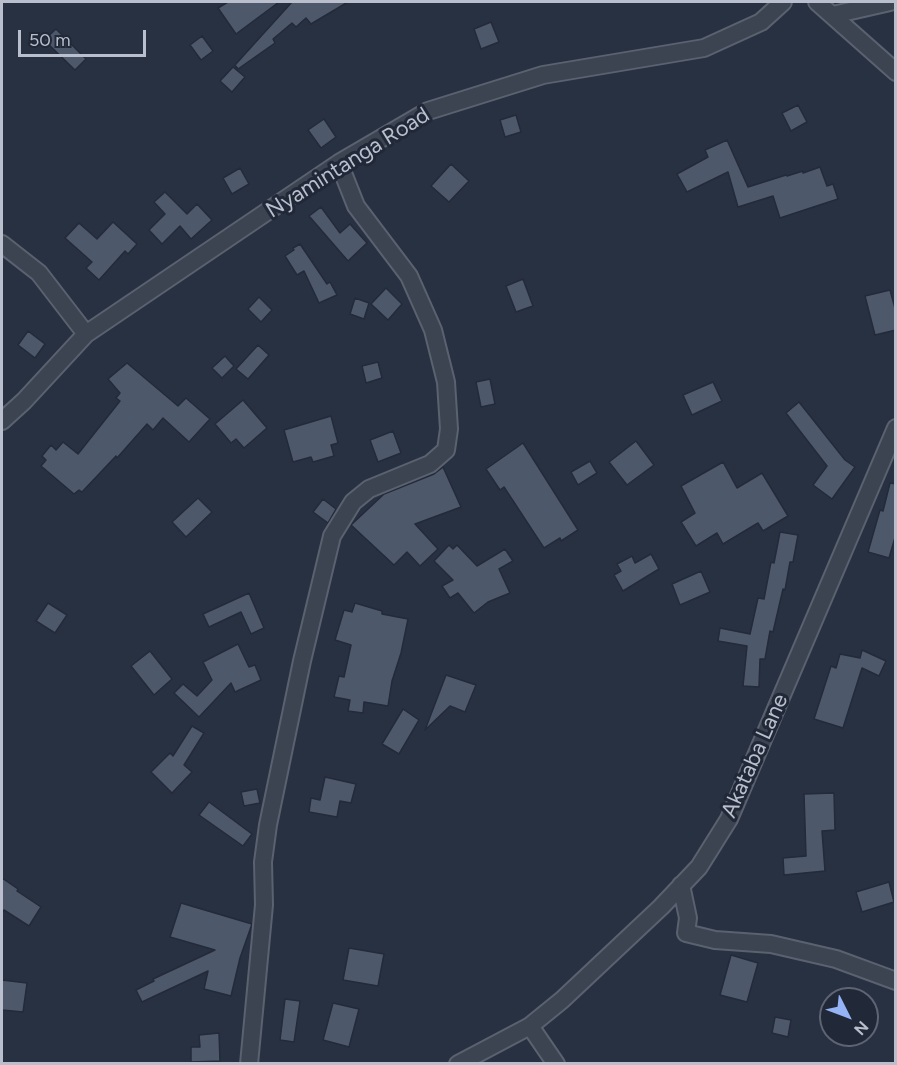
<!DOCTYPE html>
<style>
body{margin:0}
#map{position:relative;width:897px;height:1065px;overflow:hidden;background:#283142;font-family:Figtree,sans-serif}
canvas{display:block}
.frame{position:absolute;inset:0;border:3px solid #b9bfcc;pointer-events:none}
.north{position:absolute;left:819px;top:987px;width:60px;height:60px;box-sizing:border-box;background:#212837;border:2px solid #5e6473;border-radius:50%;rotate:132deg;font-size:16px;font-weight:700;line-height:24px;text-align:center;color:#b9bfcc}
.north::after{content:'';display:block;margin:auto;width:21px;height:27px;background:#95b3f5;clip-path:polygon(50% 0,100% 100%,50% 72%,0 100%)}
.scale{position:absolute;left:18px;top:30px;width:128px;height:27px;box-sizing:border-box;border:3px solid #b9bfcc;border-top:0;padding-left:8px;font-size:18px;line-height:21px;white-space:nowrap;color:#b9bfcc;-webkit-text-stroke:4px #212837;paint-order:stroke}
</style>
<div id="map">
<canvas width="897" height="1065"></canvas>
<div class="frame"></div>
<div class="north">N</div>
<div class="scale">50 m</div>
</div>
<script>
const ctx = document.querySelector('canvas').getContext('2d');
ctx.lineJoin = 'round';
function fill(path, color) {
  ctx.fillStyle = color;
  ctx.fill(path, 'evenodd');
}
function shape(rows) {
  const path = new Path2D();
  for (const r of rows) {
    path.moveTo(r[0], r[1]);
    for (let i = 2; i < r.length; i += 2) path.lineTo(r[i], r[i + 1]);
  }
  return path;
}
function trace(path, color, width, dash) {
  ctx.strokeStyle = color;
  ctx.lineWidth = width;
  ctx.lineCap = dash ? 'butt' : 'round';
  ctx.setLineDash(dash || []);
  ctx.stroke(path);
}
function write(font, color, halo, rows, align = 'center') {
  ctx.font = font + ' Figtree,sans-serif';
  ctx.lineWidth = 6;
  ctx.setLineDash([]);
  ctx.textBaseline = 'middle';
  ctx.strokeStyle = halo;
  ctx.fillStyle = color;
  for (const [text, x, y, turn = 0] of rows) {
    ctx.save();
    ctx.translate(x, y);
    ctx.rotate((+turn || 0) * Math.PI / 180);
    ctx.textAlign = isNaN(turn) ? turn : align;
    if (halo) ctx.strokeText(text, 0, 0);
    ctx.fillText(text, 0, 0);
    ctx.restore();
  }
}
const building = shape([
 [228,2,279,2,236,34,218,8,228,2],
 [292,2,348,2,311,24,306,18,296,27,292,23,273,39,275,43,238,69,235,65,292,2],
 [491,22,499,42,481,49,474,29,491,22],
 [56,29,86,59,75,70,44,40,56,29],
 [202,36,213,51,201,60,190,45,202,36],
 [233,67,245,77,232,92,220,81,233,67],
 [798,105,807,122,791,131,782,113,798,105],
 [516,115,521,132,505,137,500,120,516,115],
 [324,119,336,137,321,148,308,130,324,119],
 [727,140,748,187,786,175,787,176,803,171,803,173,820,167,827,186,833,184,838,199,780,218,773,196,738,207,728,172,687,192,677,174,708,157,705,150,727,140],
 [451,164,469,181,449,202,431,186,451,164],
 [240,168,249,184,232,194,223,178,240,168],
 [165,192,187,214,197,204,212,220,191,239,180,226,162,244,149,230,165,214,154,202,165,192],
 [321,207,340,233,350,224,367,243,348,261,309,216,321,207],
 [113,222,137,244,128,254,125,251,99,280,86,268,92,262,65,238,79,223,97,239,113,222],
 [300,244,327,284,330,282,337,295,319,303,304,271,297,275,285,256,294,250,293,248,300,244],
 [523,279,533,306,516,312,506,286,523,279],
 [386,288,402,304,388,320,371,304,386,288],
 [890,290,896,312,896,330,875,335,865,296,890,290],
 [259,297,272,310,261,322,248,309,259,297],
 [355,298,369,303,364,319,350,314,355,298],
 [28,331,45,344,35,358,18,345,28,331],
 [258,345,269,355,248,379,236,369,258,345],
 [225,356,234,366,222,378,212,368,225,356],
 [378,362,382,378,366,383,362,366,378,362],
 [127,363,178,406,186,398,210,419,189,442,163,418,153,430,147,424,117,458,116,456,82,492,79,490,74,494,41,466,46,460,42,456,51,445,56,450,63,442,78,454,120,401,116,398,120,393,108,379,127,363],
 [490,379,495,404,481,407,476,382,490,379],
 [713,382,722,401,692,415,683,395,713,382],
 [243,400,267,428,244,448,236,439,231,443,215,424,243,400],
 [799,402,845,460,855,467,832,499,813,485,827,466,786,413,799,402],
 [331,416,338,443,331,445,334,456,313,462,311,457,293,462,284,430,331,416],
 [393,431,401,453,378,462,370,440,393,431],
 [636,441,654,465,627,485,609,462,636,441],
 [523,443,578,530,561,541,560,538,544,548,504,487,500,490,486,469,523,443],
 [590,461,597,473,578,485,571,472,590,461],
 [723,462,737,488,762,473,788,516,763,531,758,523,723,544,717,533,696,546,681,522,695,513,681,486,723,462],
 [443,467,461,507,415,524,438,549,420,566,407,552,394,565,351,525,384,494,434,474,443,467],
 [890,483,896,484,896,534,889,558,868,552,880,510,883,511,890,483],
 [198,498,212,512,186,537,172,522,198,498],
 [323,499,336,509,328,523,313,512,323,499],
 [780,532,798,535,793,562,790,562,785,590,783,589,773,632,770,631,765,659,760,659,759,687,743,686,747,646,718,641,720,628,750,634,758,598,764,599,771,562,774,563,780,532],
 [449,545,453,549,457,545,477,566,505,549,513,561,499,569,510,593,488,602,474,613,458,593,450,598,442,586,453,580,434,561,449,545],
 [651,554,659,569,623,591,614,575,621,571,617,564,632,556,635,563,651,554],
 [701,571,710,592,680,605,672,584,701,571],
 [249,593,264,628,251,634,241,612,209,627,203,614,249,593],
 [48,603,67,615,55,633,36,621,48,603],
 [355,603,382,611,382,614,408,619,401,653,392,681,388,706,364,702,363,713,348,711,350,700,334,697,339,676,344,677,351,645,335,640,344,610,352,612,355,603],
 [238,644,249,667,255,665,261,680,235,692,231,683,199,717,174,693,183,684,197,696,212,680,203,662,238,644],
 [862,650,886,661,879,676,862,668,843,728,814,719,831,666,836,668,840,654,860,658,862,650],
 [150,651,172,679,154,695,131,666,150,651],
 [446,675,476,685,465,712,450,706,425,730,446,675],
 [403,709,419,720,399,754,382,744,403,709],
 [192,726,204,733,184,765,192,772,172,793,151,772,170,753,173,756,192,726],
 [325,777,356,784,351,803,340,801,337,817,309,812,311,798,320,800,325,777],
 [257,789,260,803,244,806,241,792,257,789],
 [834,793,835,830,822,831,825,871,784,875,783,858,806,856,804,794,834,793],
 [209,802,252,834,243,846,199,815,209,802],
 [2,878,18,889,17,891,41,907,29,926,4,910,2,913,2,878],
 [889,882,894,902,862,912,856,892,889,882],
 [181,903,252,924,240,958,231,996,204,989,208,971,142,1002,136,990,154,981,153,979,215,950,170,937,181,903],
 [349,948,384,954,378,986,343,980,349,948],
 [731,955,758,963,747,1002,720,995,731,955],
 [2,980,27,983,23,1012,2,1010,2,980],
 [285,999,300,1001,294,1042,280,1040,285,999],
 [333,1003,359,1009,349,1047,323,1040,333,1003],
 [775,1017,791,1020,788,1037,772,1033,775,1017],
 [219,1033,220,1061,191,1062,191,1047,200,1047,199,1035,219,1033]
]);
fill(building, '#4e586b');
trace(building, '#232a39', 1.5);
const minor = shape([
 [817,2,896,72],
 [833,15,890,2],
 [2,244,39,273,86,334],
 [2,421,24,401,86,334,339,163,428,111,543,75,704,48,761,22,783,2],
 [681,885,688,918,686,933,715,940,771,944,836,959,896,981],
 [530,1026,556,1064],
 [249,1064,264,905,263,862,268,825,302,661,332,536,353,502,369,489,430,464,446,450,449,429,446,382,433,330,409,276,356,206,339,163],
 [458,1064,530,1026,562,1000,661,907,699,867,729,819,896,428]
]);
trace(minor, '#5a616f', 20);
trace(minor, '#3c4452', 16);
write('22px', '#b9bfcc', '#212837', [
 ["Nyamintanga Road",348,163,-32],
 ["Akataba Lane",755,756,-66]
]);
</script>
